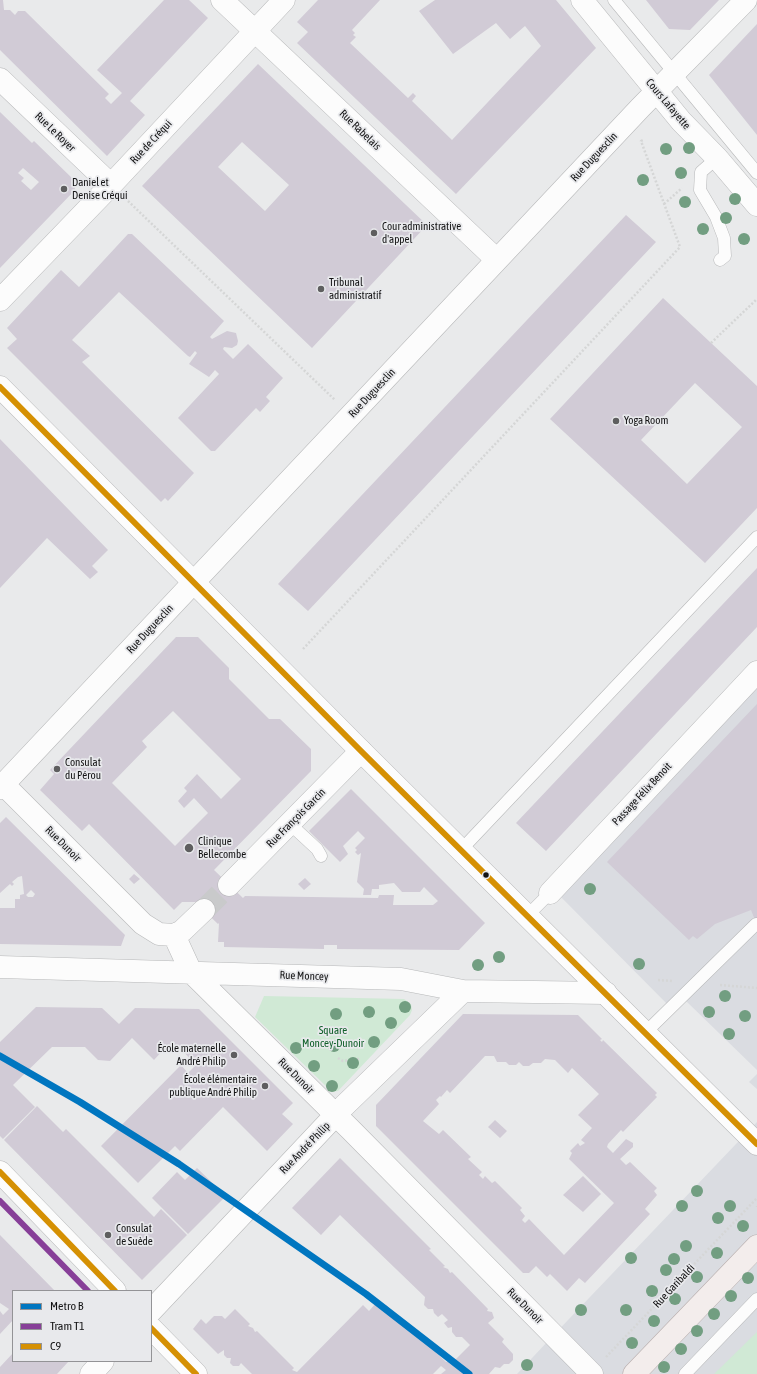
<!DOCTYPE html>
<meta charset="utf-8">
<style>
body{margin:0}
#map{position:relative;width:757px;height:1374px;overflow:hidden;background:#e9eaeb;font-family:"Asap Condensed",sans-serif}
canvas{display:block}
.legend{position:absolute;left:12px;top:1290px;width:140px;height:72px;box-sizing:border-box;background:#e8e9ec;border:1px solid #939396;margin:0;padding:5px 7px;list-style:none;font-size:12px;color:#131314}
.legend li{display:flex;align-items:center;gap:8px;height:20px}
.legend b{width:20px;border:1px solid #939396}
</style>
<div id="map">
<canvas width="757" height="1374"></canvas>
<ul class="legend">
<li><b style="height:5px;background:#0076c0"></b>Metro B</li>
<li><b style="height:5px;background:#873f98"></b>Tram T1</li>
<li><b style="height:5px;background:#d59003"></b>C9</li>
</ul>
</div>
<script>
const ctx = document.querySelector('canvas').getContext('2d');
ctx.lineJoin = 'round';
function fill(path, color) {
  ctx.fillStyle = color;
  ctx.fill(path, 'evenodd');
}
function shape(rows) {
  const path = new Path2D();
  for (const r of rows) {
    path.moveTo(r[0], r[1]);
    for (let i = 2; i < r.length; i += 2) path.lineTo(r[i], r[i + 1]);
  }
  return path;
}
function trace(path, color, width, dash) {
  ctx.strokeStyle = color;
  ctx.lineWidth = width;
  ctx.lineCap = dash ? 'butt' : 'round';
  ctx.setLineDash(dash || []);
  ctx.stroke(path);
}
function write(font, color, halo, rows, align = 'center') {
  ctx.font = font + ' "Asap Condensed",sans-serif';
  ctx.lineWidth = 3.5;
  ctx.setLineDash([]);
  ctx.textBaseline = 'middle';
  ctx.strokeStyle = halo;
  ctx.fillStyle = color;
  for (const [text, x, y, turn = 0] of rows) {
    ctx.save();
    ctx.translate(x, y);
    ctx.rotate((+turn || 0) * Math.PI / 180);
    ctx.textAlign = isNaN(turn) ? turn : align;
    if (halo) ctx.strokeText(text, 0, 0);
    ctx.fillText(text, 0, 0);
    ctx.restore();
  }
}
fill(shape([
 [757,672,757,1070,686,1001,675,1012,553,889],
 [757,1074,757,1089,749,1082],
 [757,1122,757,1374,517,1374,548,1341]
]), '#dadce1');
fill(shape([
 [264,996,404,999,411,1004,412,1010,410,1015,338,1091,332,1092,255,1017],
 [757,1332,757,1374,714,1374]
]), '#d0e9d5');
fill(shape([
 [0,0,3,0,4,10,10,10,15,15,18,11,25,11,109,94,105,98,111,104,122,93,97,70,164,0,189,0,208,18,130,101,145,115,107,156,0,50],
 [318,0,380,0,352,30,355,33,353,35,356,37,350,43,408,98,413,93,416,96,412,101,452,140,541,46,525,26,510,39,496,23,453,54,419,11,435,0,556,0,596,48,456,194,297,43,308,32,297,22],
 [646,0,719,0,690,30,669,29],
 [757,24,757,135,709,75],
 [258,64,427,225,312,348,142,186],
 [242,142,289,185,265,211,218,167],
 [0,112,32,143,34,141,74,180,75,190,0,268],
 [23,168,39,182,31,190,21,181,24,178,18,173],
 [626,215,656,242,308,611,278,584],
 [128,234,132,234,224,321,210,337,212,339,227,331,236,333,238,341,237,345,232,348,224,347,223,349,233,359,248,344,283,378,266,397,270,401,260,412,256,408,215,451,211,451,178,418,219,374,215,370,209,377,189,364,197,353,195,351,190,357,188,356,119,292,72,340,90,356,82,362,194,473,168,501,165,498,161,502,7,348,17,339,7,328,61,270,79,287],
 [663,298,757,386,757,508,705,563,550,419],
 [695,383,742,427,687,484,641,440],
 [0,439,108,550,92,566,98,572,90,579,47,538,0,588],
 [757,568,757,627,546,851,516,823],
 [176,637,198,637,229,668,229,679,269,719,280,719,311,749,311,771,214,870,243,898,245,896,378,898,379,895,394,895,393,905,433,905,438,901,424,887,420,892,402,892,394,883,379,885,379,889,372,889,371,895,363,895,364,889,357,882,361,853,358,855,355,852,357,850,355,848,365,838,358,831,343,846,348,854,340,862,309,831,351,789,485,923,459,950,337,949,337,945,324,945,324,949,224,947,224,942,218,942,219,923,218,924,195,902,182,902,174,910,89,824,82,831,40,790,54,774,50,770],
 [173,711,241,779,221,799,197,774,184,788,187,791,178,801,184,808,194,798,208,813,175,846,112,783,147,747,142,741],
 [757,704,757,925,751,910,715,924,697,939,693,936,689,940,607,862],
 [6,817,125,935,121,946,0,944,0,908,15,908,15,899,20,899,20,895,24,894,22,876,18,877,12,882,14,884,12,886,10,884,0,893,0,823],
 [31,890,35,894,33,897,28,897,26,895],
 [134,874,140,879,134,884,129,879],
 [305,878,311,884,304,890,298,884],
 [36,1007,102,1008,119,1024,135,1008,199,1009,293,1103,282,1114,293,1124,267,1151,223,1107,180,1151,175,1146,138,1183,101,1146,181,1065,188,1073,196,1065,179,1047,165,1048,154,1060,132,1038,110,1061,98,1060,85,1047,52,1047,13,1085,35,1107,3,1139,0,1136,0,1042],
 [463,1014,578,1015,602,1039,600,1040,602,1042,603,1040,657,1093,655,1095,657,1097,623,1132,621,1130,608,1144,607,1147,613,1153,626,1139,633,1143,633,1147,620,1159,626,1165,630,1162,657,1188,654,1191,657,1195,645,1209,650,1214,585,1283,579,1278,567,1291,550,1274,547,1277,536,1266,529,1273,523,1273,376,1126,376,1105],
 [485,1056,494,1056,497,1062,506,1062,509,1065,516,1065,519,1062,523,1066,529,1066,533,1063,541,1063,545,1059,555,1060,568,1073,572,1068,599,1094,578,1115,592,1128,581,1140,585,1143,580,1146,578,1143,570,1151,572,1153,569,1159,614,1203,564,1255,529,1219,525,1223,522,1220,525,1216,520,1210,522,1208,495,1181,492,1183,485,1176,483,1179,479,1175,482,1172,468,1159,471,1157,443,1130,439,1134,423,1121,439,1104,436,1100,440,1096,441,1097,447,1090,450,1093],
 [37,1106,63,1132,66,1129,154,1217,161,1209,187,1235,142,1280,4,1140],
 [495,1120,507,1131,500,1138,488,1127],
 [340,1158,431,1249,429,1250,445,1266,443,1267,448,1269,450,1273,452,1272,488,1309,487,1311,492,1312,494,1318,488,1323,504,1339,502,1342,513,1354,513,1360,509,1364,504,1364,500,1368,495,1367,489,1374,441,1374,446,1370,441,1366,433,1374,252,1374,241,1363,239,1366,233,1366,230,1363,231,1358,227,1358,224,1355,224,1350,218,1354,193,1329,201,1319,206,1324,214,1316,222,1316,225,1319,235,1309,250,1324,248,1326,253,1328,255,1332,257,1331,294,1368,292,1370,297,1372,363,1305,369,1311,376,1303,382,1309,386,1305,446,1362,450,1361,452,1363,470,1345,462,1337,456,1337,452,1332,452,1327,448,1328,444,1323,448,1320,442,1314,438,1317,434,1313,433,1309,428,1309,424,1305,425,1297,340,1215,321,1235,292,1208],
 [197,1168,226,1196,188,1234,152,1198,177,1172,185,1180],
 [583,1176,601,1194,583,1212,563,1195],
 [0,1235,55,1291,13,1291,13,1320,0,1334,0,1311,3,1315,9,1309,0,1303],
 [13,1353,13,1361,69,1361,57,1374,0,1374,0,1367]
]), '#d1cbd6');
trace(shape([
 [204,910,229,885]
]), '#c9cacb', 22, [22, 11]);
const lane = shape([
 [614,0,757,173],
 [717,158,701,172,700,190,716,217,724,238,725,256,720,260],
 [290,824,317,849,321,856],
 [461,850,757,537],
 [528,915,550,893],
 [646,1032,756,924],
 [685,1374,757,1299]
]);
const street = shape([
 [222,0,497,260],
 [0,79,111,185],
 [0,300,111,185,284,0],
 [3,784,143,924,159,934,174,935,182,931,204,910],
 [0,788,640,108,746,0],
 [229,885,361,751],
 [550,893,757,672],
 [174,935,191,972,351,1130,592,1374],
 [0,967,401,979,463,991,606,993],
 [151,1311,344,1106,463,991],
 [91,1374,103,1361]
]);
const secondary = shape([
 [582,0,681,121,717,158,757,205],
 [0,387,361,751,757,1144],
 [0,1172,115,1291],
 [151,1328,196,1374]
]);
const primary = shape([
 [634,1374,757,1246]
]);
trace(lane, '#b7b8b9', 13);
trace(street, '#b7b8b9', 23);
trace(secondary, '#b7b8b9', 23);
trace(primary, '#b8aead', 23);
trace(shape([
 [128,201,335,400],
 [664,204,682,188],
 [711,343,757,299],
 [303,649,680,247,641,141,643,140],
 [658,980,673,981],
 [720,985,757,988],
 [338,1058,343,1061,359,1059],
 [757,1206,757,1207],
 [606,1357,757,1198]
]), '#d5d6d6', 2.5, [2, 2]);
trace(lane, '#fcfcfc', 12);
trace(street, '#fcfcfc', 22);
trace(secondary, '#fcfcfc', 22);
trace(primary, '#f3edec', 22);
trace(shape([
 [0,387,361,751,757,1144],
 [0,1172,115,1291],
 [151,1328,196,1374]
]), '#d59003', 6);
trace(shape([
 [0,1201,88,1291]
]), '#873f98', 6);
trace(shape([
 [0,1056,80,1102,179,1164,366,1294,469,1374]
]), '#0076c0', 7);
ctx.fillStyle = '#729e81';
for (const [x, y] of [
 [689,148],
 [666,149],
 [681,173],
 [643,180],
 [735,199],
 [685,202],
 [726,218],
 [703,229],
 [744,239],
 [590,889],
 [499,957],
 [639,964],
 [478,965],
 [725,996],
 [405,1007],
 [369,1012],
 [709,1012],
 [336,1014],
 [745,1016],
 [391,1023],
 [729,1034],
 [374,1042],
 [334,1046],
 [296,1048],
 [353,1063],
 [314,1066],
 [332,1086],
 [697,1191],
 [682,1206],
 [730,1206],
 [718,1218],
 [743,1226],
 [686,1246],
 [717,1253],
 [631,1258],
 [674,1259],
 [666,1270],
 [697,1277],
 [748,1278],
 [652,1291],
 [731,1296],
 [675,1299],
 [581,1310],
 [626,1310],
 [714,1314],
 [654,1321],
 [697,1331],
 [632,1343],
 [681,1349],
 [527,1365],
 [664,1367]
]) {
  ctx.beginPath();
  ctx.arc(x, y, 6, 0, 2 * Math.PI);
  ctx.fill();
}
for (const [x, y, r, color] of [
 [64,189,4,"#5e5e5f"],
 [374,233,4,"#5e5e5f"],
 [321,289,4,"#5e5e5f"],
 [616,421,4,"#5e5e5f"],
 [57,769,4,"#5e5e5f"],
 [189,848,5,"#5e5e5f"],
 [486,875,3.5,"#131314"],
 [234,1055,4,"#5e5e5f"],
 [265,1086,4,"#5e5e5f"],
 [108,1235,4,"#5e5e5f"]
]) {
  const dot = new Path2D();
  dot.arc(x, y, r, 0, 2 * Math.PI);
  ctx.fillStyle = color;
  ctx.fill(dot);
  trace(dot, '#e8e9ec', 1.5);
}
write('11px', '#131314', '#e8e9ec', [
 ["Cours Lafayette",668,104,50],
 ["Rue Rabelais",360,130,44],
 ["Rue Le Royer",55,132,44],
 ["Rue de Créqui",151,142,-47],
 ["Rue Duguesclin",594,157,-47],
 ["Rue Duguesclin",372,393,-47],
 ["Rue Duguesclin",150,629,-47],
 ["Passage Félix Benoit",642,794,-47],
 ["Rue François Garcin",296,818,-45],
 ["Rue Dunoir",63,844,45],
 ["Rue Moncey",304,976,2],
 ["Rue Dunoir",296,1076,45],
 ["Rue André Philip",305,1148,-46],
 ["Rue Garibaldi",674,1286,-47],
 ["Rue Dunoir",525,1306,45]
]);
write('11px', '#131314', '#e8e9ec', [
 ["Daniel et",72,183],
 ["Denise Créqui",72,196],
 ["Cour administrative",382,227],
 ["d'appel",382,240],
 ["Tribunal",329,283],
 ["administratif",329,296],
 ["Yoga Room",624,421],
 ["Consulat",65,763],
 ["du Pérou",65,776],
 ["Clinique",198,842],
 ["Bellecombe",198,855],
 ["École maternelle",226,1049,"right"],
 ["André Philip",226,1062,"right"],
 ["École élémentaire",257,1080,"right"],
 ["publique André Philip",257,1093,"right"],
 ["Consulat",116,1229],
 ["de Suède",116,1242]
], 'left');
write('11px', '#11602b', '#e8e9ec', [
 ["Square",333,1031],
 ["Moncey-Dunoir",333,1044]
]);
</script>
